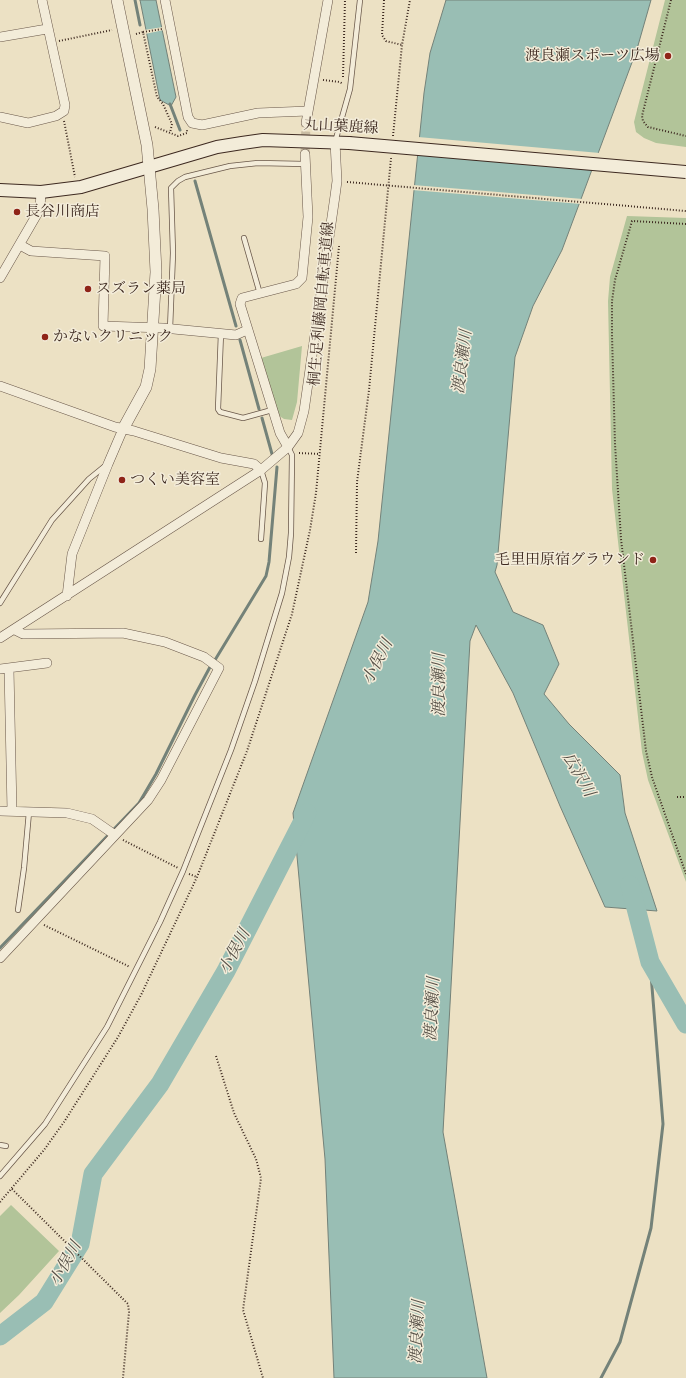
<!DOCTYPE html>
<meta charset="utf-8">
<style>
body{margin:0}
canvas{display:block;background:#ece1c4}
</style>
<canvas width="686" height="1378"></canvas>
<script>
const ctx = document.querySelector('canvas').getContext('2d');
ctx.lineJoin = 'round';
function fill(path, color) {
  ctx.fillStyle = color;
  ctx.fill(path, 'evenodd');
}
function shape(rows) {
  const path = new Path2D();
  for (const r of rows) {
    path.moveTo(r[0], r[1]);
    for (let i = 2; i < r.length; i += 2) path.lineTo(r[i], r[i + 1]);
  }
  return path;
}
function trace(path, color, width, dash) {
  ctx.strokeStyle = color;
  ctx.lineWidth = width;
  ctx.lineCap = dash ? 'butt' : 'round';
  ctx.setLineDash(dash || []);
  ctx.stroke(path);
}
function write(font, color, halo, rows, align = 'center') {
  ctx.font = font + ' "IM FELL Great Primer","Noto Serif JP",serif';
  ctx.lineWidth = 3;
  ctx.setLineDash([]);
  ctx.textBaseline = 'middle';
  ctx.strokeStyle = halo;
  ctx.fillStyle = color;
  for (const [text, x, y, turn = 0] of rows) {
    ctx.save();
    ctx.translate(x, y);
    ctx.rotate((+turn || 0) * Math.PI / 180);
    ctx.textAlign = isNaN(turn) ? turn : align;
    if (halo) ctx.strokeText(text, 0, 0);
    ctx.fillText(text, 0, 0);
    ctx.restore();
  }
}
fill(shape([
 [665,0,686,0,686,147,656,143,644,138,636,132,634,122],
 [627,216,686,218,686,882,648,780,642,752,612,489,608,301,610,277],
 [302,346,297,402,292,420,284,419,278,415,261,358],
 [11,1205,59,1251,19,1295,0,1313,0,1216]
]), '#b2c499');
const water = shape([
 [140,0,156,0,176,97,171,106,160,100,140,0],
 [446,0,651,0,637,49,562,250,533,306,515,357,497,565,495,572,513,612,543,625,559,664,544,694,569,724,620,775,625,813,657,911,605,907,560,806,513,693,476,625,470,641,443,1132,487,1378,334,1378,325,1159,293,813,368,602,378,541,424,93,430,53,446,0]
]);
fill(water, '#99beb4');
trace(water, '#748279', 1);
fill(shape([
 [163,27,164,30,145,34,144,30],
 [418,137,600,153,594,169,416,154],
 [413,185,583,199,581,204,412,190]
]), '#ece1c4');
trace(shape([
 [135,0,140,25],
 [170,104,180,130],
 [195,181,236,326],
 [240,340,259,409],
 [262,418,272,454],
 [215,660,266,576,269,562,277,467],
 [0,948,139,803,156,774,195,695,210,667],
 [601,1378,620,1342,651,1228,663,1124,650,962]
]), '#748279', 3);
trace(shape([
 [630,885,650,962,686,1024],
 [0,1336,44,1302,80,1244,93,1174,160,1084,226,971,307,813]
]), '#99beb4', 19);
trace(shape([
 [305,154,306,123]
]), '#c9bca3', 9, [9, 4.5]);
const service = shape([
 [335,142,350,89,360,0],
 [244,238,260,294],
 [170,329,173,253,171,188,178,181,185,177,230,166,258,163,305,164],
 [221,333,218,409,220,412,243,418,272,410],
 [261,539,265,483,261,470],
 [0,603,52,520,89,479,105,466],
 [18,910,24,868,29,812],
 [0,1145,6,1146],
 [0,1176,45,1124,107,1027,160,922,183,871,231,750,255,681,282,593,289,557,291,533,292,455,288,447]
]);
const minor = shape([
 [165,0,188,117,192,123,202,125,258,113,308,111],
 [0,37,47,29],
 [0,117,28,123,56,116,64,111,65,105,42,0],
 [306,123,328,0],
 [20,245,31,251,105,256,103,326,163,328,236,335,247,330],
 [0,278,40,209,41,192],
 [0,386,115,427,134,431,221,458,254,464,261,470],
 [288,447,280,433,240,304,242,298,296,284,302,278,308,217,305,154],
 [67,596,72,554,108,464,123,429],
 [0,638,261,470,288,447,298,433,304,411,335,196,337,181,335,142],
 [0,669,47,663],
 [9,669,12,811],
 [0,811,67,813,92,819,115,835],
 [0,958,148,800,161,780,219,668,204,657,165,642,123,633,23,634,15,630]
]);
const tertiary = shape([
 [117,0,147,145,153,209,156,272,150,369,146,387,123,429]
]);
const secondary = shape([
 [0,190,41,192,81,187,217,147,242,143,263,140,349,143]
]);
trace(service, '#695749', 6);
trace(minor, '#695749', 10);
trace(tertiary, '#695749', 12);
trace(secondary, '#3d2920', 14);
trace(shape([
 [384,0,382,35,386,41,402,45],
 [671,0,642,116,643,121,648,127,686,136],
 [143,32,162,29],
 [136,34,143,32,157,97,163,104,172,124,170,133],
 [59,41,112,30],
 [343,77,345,0],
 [323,80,340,82,343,84],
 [64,121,75,177],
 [155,127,178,136,187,133,187,130],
 [393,136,402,45,410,0],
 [686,224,632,221,615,280,612,301,612,335,615,444,621,539,646,751,652,777,686,874],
 [299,453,320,454],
 [356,553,357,482,369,390,391,158],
 [677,797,686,797],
 [123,840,178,868],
 [189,874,197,877],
 [44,925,130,967],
 [216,1056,234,1113,256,1159,261,1178,243,1310,263,1378],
 [12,1189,128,1304,129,1312,123,1378],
 [0,1202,44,1150,64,1122,118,1037,141,995,197,877,247,751,292,614,310,530,316,493,339,246]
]), '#3d2920', 2, [1, 2]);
trace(service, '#f3ecd9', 4.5);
trace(minor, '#f3ecd9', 9);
trace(tertiary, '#f3ecd9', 11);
trace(secondary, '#f3ecd9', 12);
const secondaryBridge = shape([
 [349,143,686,172]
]);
trace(secondaryBridge, '#3d2920', 14, []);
trace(shape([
 [347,182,686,211]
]), '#3d2920', 2, [1, 2]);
trace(secondaryBridge, '#f3ecd9', 12);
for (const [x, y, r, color] of [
 [668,56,4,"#8f2418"],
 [17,212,4,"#8f2418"],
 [88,289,4,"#8f2418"],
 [45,337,4,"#8f2418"],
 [122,480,4,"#8f2418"],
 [653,560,4,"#8f2418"]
]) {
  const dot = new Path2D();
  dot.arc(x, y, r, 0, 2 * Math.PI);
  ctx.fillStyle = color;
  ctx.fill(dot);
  trace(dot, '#f3ecd9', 1.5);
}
write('15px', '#3d2920', '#f3ecd9', [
 ["渡良瀬スポーツ広場",660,56,"right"],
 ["長谷川商店",25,212],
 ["スズラン薬局",96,289],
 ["かないクリニック",53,337],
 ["つくい美容室",130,480],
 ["毛里田原宿グラウンド",645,560,"right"]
], 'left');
write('15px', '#3d2920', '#f3ecd9', [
 ["丸山葉鹿線",341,127,3],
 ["桐生足利藤岡自転車道線",322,304,-85]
]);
write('italic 16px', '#544e45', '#f3ecd9', [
 ["渡良瀬川",463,362,-83],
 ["小俣川",378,662,-63],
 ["渡良瀬川",440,685,-90],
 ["広沢川",578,775,60],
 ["小俣川",235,952,-62],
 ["渡良瀬川",433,1009,-87],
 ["小俣川",66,1264,-61],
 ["渡良瀬川",418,1332,-87]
]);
</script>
